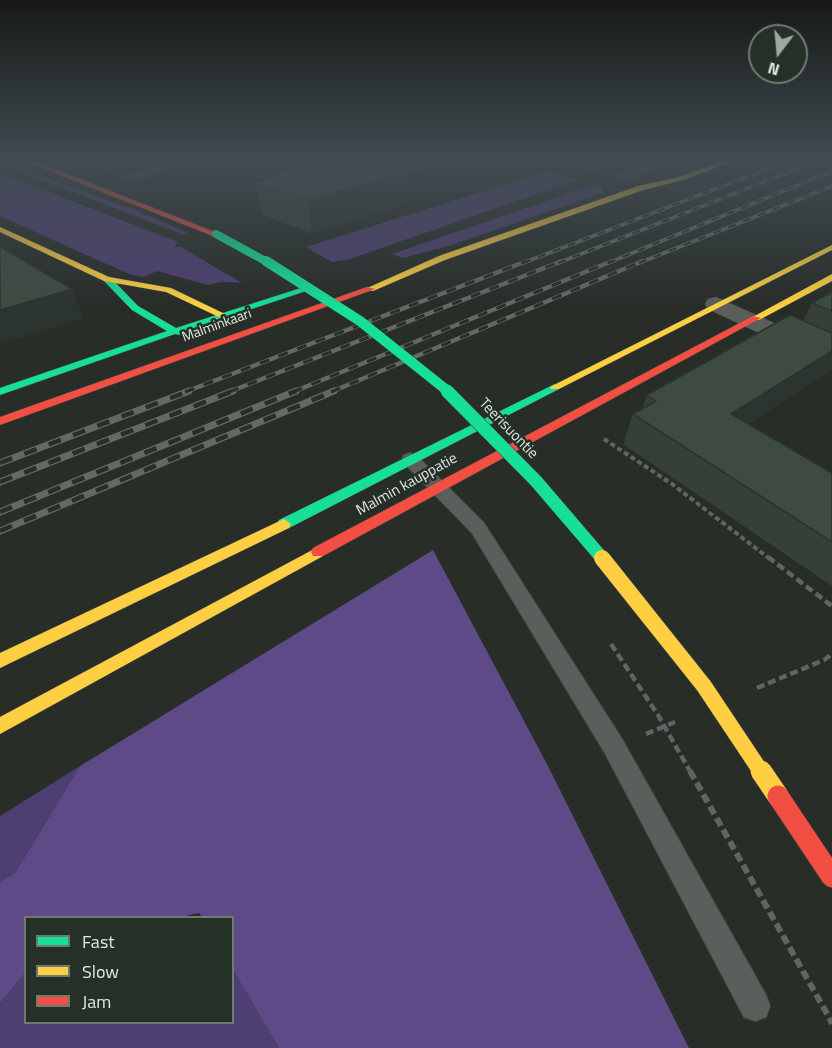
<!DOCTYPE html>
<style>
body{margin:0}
#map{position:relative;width:832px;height:1048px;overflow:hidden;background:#282d28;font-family:"Titillium Web",sans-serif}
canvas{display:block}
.legend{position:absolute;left:24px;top:916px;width:210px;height:108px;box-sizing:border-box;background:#253027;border:2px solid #707a72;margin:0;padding:8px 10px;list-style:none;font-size:18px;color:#e1e8e3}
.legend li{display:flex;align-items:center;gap:12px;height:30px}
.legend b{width:30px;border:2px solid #707a72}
.north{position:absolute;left:748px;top:24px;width:60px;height:60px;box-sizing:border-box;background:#253027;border:2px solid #707a72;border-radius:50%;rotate:196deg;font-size:16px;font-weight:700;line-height:24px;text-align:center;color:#e1e8e3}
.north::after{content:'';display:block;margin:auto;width:21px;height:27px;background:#a0a7a2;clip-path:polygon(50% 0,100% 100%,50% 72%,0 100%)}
</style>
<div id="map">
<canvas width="832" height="1048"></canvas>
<ul class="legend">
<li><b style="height:8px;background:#16e098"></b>Fast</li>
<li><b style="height:8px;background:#ffcf43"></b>Slow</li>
<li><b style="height:8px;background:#f24e42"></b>Jam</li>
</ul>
<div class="north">N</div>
</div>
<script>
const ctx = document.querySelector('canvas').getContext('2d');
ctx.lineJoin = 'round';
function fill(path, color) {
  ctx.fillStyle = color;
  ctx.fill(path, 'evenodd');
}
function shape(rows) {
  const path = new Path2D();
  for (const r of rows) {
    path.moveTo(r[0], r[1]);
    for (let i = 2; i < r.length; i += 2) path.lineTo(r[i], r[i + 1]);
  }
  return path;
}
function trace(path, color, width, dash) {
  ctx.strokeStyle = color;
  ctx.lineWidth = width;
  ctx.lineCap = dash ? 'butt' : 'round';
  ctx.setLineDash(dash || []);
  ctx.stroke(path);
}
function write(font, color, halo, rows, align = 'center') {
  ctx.font = font + ' "Titillium Web",sans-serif';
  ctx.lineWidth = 5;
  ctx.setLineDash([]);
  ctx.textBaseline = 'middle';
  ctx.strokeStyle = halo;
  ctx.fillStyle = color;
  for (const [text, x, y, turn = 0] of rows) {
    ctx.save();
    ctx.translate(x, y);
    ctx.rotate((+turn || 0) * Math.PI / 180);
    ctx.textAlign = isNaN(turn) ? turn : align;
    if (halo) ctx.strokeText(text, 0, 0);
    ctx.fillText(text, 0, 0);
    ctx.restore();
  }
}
fill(shape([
 [0,161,133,209,188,233,184,235,0,164],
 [166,161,190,161,137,182,123,177],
 [572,161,623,161,595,171,567,165],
 [646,161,672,161,635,179,614,176],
 [547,171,577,180,347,260,332,262,306,247],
 [0,173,178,242,174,247,181,247,242,283,221,282,208,285,157,271,144,277,131,275,0,216],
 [593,185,603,188,602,193,452,245,403,258,392,254],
 [80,766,15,873,0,882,0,816],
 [233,970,279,1048,0,1048,0,1003,25,973,26,1022,232,1022]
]), '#4e3f72');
fill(shape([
 [433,550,547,764,689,1048,279,1048,233,970,232,918,202,917,199,913,178,918,26,918,25,973,0,1003,0,882,15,873,80,766]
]), '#5d4a86');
const lane = shape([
 [410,453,416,455,484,523,622,739,766,995,770,1006,766,1017,755,1021,744,1017,606,755,472,533,404,463,402,459,404,455,410,453]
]);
const street = shape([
 [716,297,832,349,832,367,708,309,705,304,708,299,716,297]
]);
const fast = shape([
 [104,277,110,277,138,306,176,328,301,288,309,290,185,331,192,333,192,337,175,334,0,395,0,388,167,331,132,310,104,281,104,277],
 [555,384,559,385,559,389,289,528,279,528,277,524,279,520,555,384]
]);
const slow = shape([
 [724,161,734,161,683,180,643,190,445,260,373,291,365,289,439,256,638,186,679,177,724,161],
 [0,227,109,277,171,288,227,315,219,317,166,292,104,281,0,232,0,227],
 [832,245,832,250,559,389,551,389,550,387,832,245],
 [832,274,832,281,759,320,751,318,832,274],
 [284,519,291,524,289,528,0,668,0,653,284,519],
 [318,547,323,548,325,552,323,556,0,734,0,717,318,547]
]);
const jam = shape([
 [24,161,34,161,220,234,213,236,24,161],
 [367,287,375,289,0,425,0,417,367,287],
 [753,316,761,318,323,556,313,556,311,552,313,548,753,316]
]);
trace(lane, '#474b48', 2);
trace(street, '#474b48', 1);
trace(fast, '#474b48', 1);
trace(slow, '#474b48', 1);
trace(jam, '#474b48', 1);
trace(shape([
 [428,162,441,167],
 [246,173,270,180],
 [403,173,445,161]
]), '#616462', 2, [3, 1.5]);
trace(shape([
 [604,439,672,484,770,559]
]), '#616462', 4, [5, 3]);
trace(shape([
 [768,557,832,606],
 [757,688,824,660,832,654],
 [646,734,675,722]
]), '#616462', 4.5, [8, 4]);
trace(shape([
 [830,1019,832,1024]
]), '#616462', 6, [9, 4.5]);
fill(lane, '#5a5f5b');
fill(street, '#5a5f5b');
fill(fast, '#16e098');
fill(slow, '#ffcf43');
fill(jam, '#f24e42');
const railFar2 = shape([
 [523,263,788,161],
 [558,263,817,161],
 [608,263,832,171],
 [639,263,832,186]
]);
const railFar1 = shape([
 [185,392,527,261],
 [229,392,562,261],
 [293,392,612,261],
 [331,392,643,261]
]);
const rail = shape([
 [0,463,189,391],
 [0,482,233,391],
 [0,512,296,391],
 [0,531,334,391]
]);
trace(railFar2, '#646965', 4);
trace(railFar1, '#646965', 4.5);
trace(rail, '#646965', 7);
trace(railFar2, '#253027', 2, [8]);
trace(railFar1, '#253027', 3, [10]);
trace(rail, '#253027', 4.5, [13]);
const fastBridgeFar2 = shape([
 [216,234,269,263]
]);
const fastBridgeFar1 = shape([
 [266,261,360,321,449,392]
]);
const fastBridge = shape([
 [447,391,536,481,602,558]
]);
const slowBridgeFar1 = shape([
 [602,558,704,686,762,773]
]);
const slowBridge = shape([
 [761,771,778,796]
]);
const jamBridge = shape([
 [778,796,832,877]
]);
trace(fastBridgeFar2, '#474b48', 8, []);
trace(fastBridgeFar1, '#474b48', 10, []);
trace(fastBridge, '#474b48', 14, []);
trace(slowBridgeFar1, '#474b48', 17, []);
trace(slowBridge, '#474b48', 22, []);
trace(jamBridge, '#474b48', 22, []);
trace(shape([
 [611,644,658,715,691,773]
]), '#616462', 4.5, [8, 4]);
trace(shape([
 [690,771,830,1019]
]), '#616462', 6, [9, 4.5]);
trace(fastBridgeFar2, '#16e098', 8);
trace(fastBridgeFar1, '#16e098', 10);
trace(fastBridge, '#16e098', 13);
trace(slowBridgeFar1, '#ffcf43', 16);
trace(slowBridge, '#ffcf43', 21);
trace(jamBridge, '#f24e42', 21);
fill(shape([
 [80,161,133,161,108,171],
 [405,173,405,204,311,233,262,215,256,184],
 [832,292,832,370,748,424,832,473,832,586,623,444,633,414,642,409,647,395,803,321,812,303]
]), '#354039');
fill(shape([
 [105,161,133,161,108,171],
 [405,173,405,204,311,233,308,200],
 [72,289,84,318,0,344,0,310],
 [832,351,832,370,717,444,731,414]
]), '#2b342e');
const building = shape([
 [305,163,404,164,405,173,308,200,256,184,305,163],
 [0,247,72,289,0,310,0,247],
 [832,292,832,311,812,303,832,292],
 [790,315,832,333,832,351,731,414,832,473,832,542,633,414,656,401,647,395,790,315]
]);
fill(building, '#3e4b42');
trace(building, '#2b342e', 1.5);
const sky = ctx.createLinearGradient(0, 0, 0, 308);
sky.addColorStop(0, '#161916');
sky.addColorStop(0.52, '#424c53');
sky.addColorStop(1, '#424c5300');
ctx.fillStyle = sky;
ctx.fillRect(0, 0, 832, 308);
write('14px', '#e1e8e3', '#253027', [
 ["Malminkaari",217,326,-20]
]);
write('15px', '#e1e8e3', '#253027', [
 ["Teerisuontie",508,429,46],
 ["Malmin kauppatie",407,485,-29]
]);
</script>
